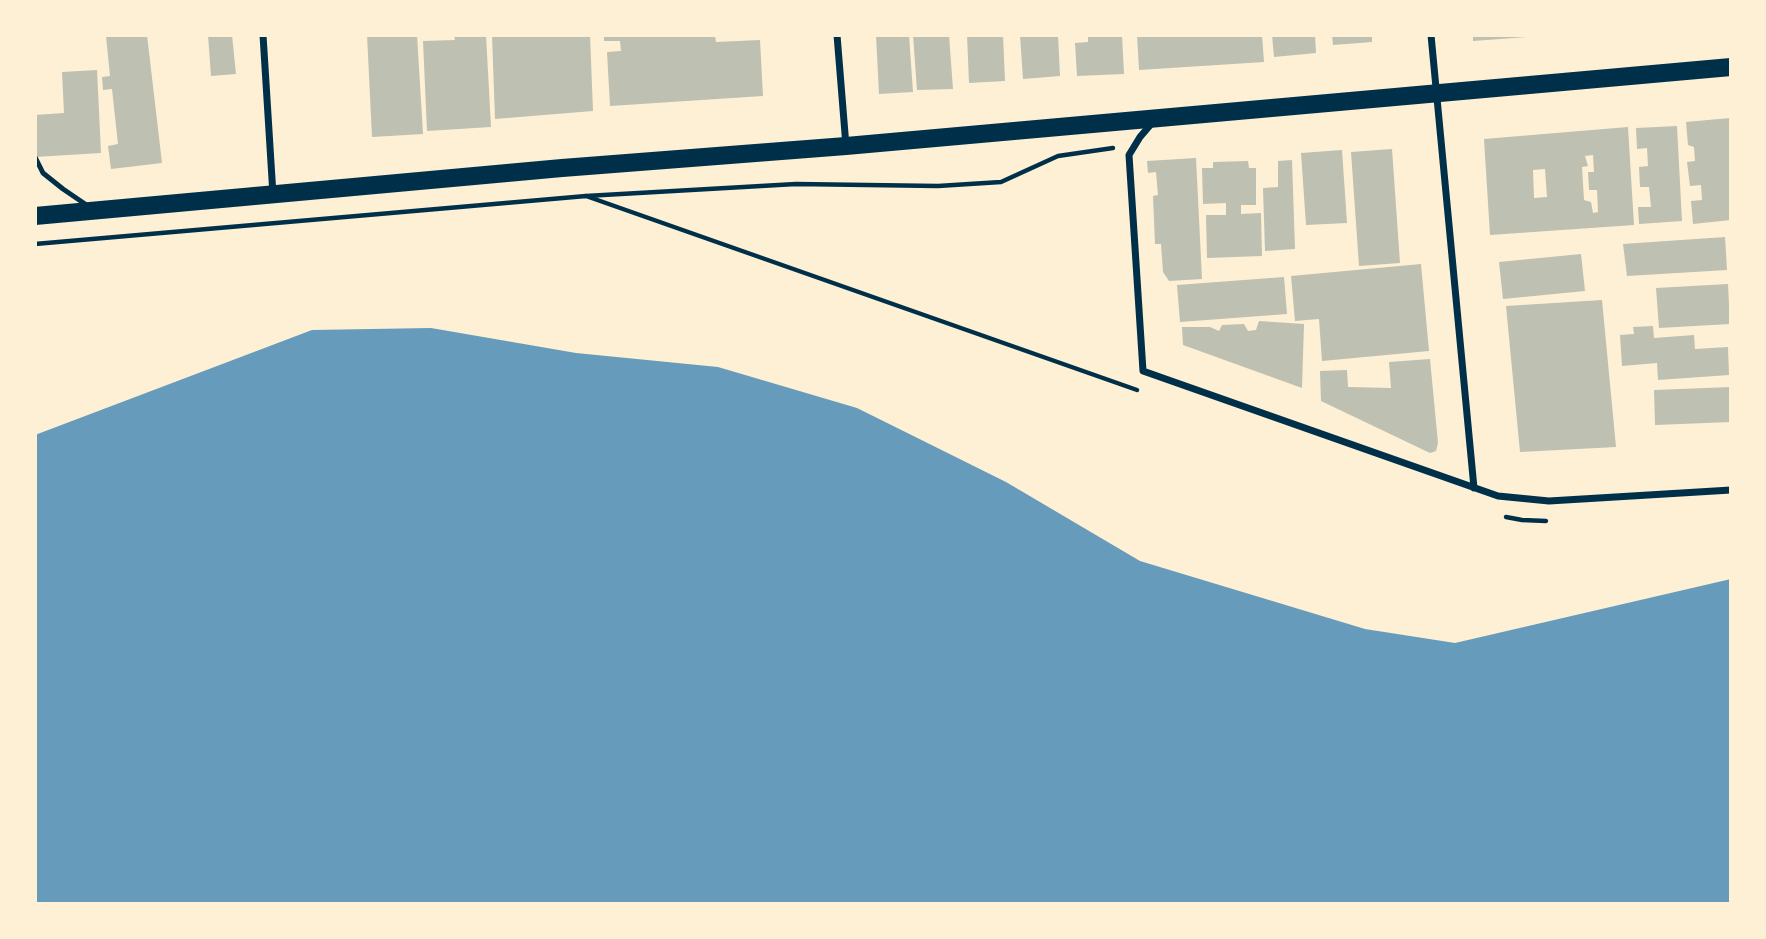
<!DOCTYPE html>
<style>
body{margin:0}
#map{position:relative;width:1766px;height:939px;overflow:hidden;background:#fdf0d5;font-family:Inter,sans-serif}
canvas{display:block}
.frame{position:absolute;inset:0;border:37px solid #fdf0d5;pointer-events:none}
</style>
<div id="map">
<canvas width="1766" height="939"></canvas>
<div class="frame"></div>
</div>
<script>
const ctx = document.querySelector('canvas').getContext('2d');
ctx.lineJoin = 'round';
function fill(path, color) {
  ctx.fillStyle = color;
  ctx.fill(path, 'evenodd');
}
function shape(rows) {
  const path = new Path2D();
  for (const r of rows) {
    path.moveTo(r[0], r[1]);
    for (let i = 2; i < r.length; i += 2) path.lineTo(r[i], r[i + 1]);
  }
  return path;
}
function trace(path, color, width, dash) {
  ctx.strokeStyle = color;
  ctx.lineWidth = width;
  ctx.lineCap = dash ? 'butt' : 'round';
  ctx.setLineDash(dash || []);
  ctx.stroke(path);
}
fill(shape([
 [431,328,576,353,718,367,857,408,1006,482,1140,561,1365,629,1455,643,1731,579,1731,904,35,904,35,435,312,330]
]), '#669bbc');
fill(shape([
 [117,35,147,35,162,163,111,169,108,146,118,144,112,89,103,90,102,77,110,76,106,36],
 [208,35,232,35,236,74,211,76],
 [367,35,417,35,423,134,372,137],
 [486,35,491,127,427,131,423,41,455,40,454,36],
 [492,35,590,35,593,111,495,119],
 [604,35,715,35,716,42,760,40,763,96,610,106,607,52,621,51,620,41,604,41],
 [876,35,909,35,913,92,879,94],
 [913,35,949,35,953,89,917,90],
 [967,35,1003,35,1005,81,969,83],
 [1020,35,1058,35,1060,76,1023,79],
 [1088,35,1122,35,1124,74,1077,76,1075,43,1088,42],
 [1137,35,1262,35,1264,62,1139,70],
 [1272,35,1315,35,1316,53,1274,57],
 [1332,35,1372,35,1372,42,1333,45],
 [1473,35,1527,35,1527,37,1473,41],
 [97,70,101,153,35,157,35,115,64,113,62,72],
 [1730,118,1731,220,1693,224,1691,201,1702,200,1701,185,1690,186,1687,162,1695,161,1694,147,1688,145,1686,122],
 [1677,126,1682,221,1639,224,1638,207,1651,207,1649,187,1640,187,1639,167,1648,166,1647,148,1637,149,1636,128],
 [1628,127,1634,225,1490,235,1484,139],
 [1593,155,1594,172,1588,172,1589,190,1597,190,1598,212,1593,213,1591,202,1584,200,1582,167,1588,166,1585,156],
 [1545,169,1547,197,1534,198,1533,170],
 [1392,149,1400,263,1359,266,1351,152],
 [1342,150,1347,223,1306,225,1301,153],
 [1196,158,1202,279,1169,281,1163,272,1161,244,1155,244,1153,196,1158,195,1156,172,1148,173,1147,161],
 [1292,160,1295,249,1265,251,1263,188,1278,187,1278,161],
 [1248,161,1249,168,1256,168,1256,205,1241,205,1241,214,1261,213,1262,256,1207,258,1206,215,1226,215,1226,203,1203,204,1202,168,1213,168,1213,162],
 [1725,237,1727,270,1627,276,1623,244],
 [1581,254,1585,291,1503,299,1499,262],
 [1421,264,1429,351,1322,361,1319,319,1295,321,1291,276],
 [1284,277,1287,314,1180,322,1177,285],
 [1728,284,1730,324,1659,328,1656,288],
 [1602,300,1616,447,1520,452,1506,306],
 [1259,321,1304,324,1302,388,1183,345,1182,327,1210,327,1219,331,1222,325,1244,324,1248,331,1256,330],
 [1653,326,1654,338,1694,335,1695,349,1728,347,1729,375,1658,380,1657,363,1622,366,1620,335,1634,334,1633,327],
 [1430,359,1438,443,1436,451,1430,453,1321,401,1320,371,1347,370,1348,387,1391,388,1389,362],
 [1731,387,1731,422,1655,425,1654,390]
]), '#bec0b2');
trace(shape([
 [586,196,1137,390],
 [35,244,586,196,796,184,938,186,1001,182,1058,156,1113,148],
 [1506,517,1522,520,1546,521]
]), '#003049', 4.5);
trace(shape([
 [35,157,43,173,63,189,88,206]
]), '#003049', 5);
trace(shape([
 [263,35,273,195],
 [837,35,846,146],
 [1431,35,1474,488],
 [1152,123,1140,137,1129,155,1143,371,1498,496,1549,501,1731,490]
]), '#003049', 7);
trace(shape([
 [35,216,562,168,846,146,1731,67]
]), '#003049', 18);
</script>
